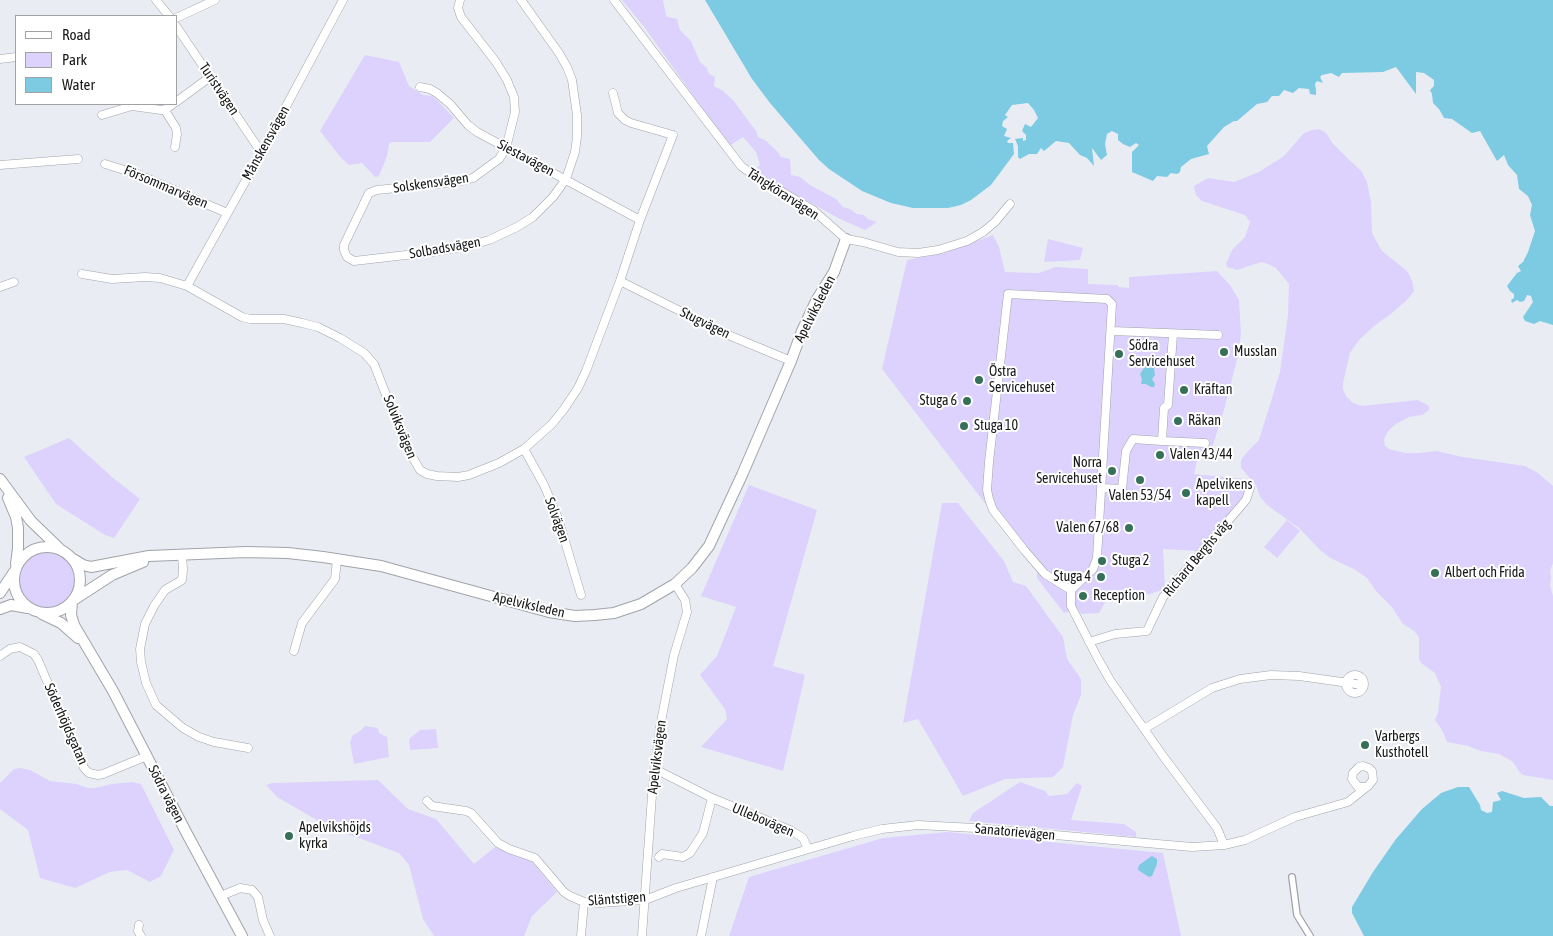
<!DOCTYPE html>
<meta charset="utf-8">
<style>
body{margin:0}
#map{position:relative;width:1553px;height:936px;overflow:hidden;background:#e9edf3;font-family:"Asap Condensed",sans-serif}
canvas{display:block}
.legend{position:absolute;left:15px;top:15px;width:162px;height:90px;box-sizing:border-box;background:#fff;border:1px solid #a2a2a3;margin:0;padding:6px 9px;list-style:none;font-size:15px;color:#161719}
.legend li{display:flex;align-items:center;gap:10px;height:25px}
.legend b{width:25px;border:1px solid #a2a2a3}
</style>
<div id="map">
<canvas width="1553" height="936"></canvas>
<ul class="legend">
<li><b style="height:6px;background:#fff"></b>Road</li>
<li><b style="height:14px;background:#dcd2fd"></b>Park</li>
<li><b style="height:14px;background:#7dcae3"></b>Water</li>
</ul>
</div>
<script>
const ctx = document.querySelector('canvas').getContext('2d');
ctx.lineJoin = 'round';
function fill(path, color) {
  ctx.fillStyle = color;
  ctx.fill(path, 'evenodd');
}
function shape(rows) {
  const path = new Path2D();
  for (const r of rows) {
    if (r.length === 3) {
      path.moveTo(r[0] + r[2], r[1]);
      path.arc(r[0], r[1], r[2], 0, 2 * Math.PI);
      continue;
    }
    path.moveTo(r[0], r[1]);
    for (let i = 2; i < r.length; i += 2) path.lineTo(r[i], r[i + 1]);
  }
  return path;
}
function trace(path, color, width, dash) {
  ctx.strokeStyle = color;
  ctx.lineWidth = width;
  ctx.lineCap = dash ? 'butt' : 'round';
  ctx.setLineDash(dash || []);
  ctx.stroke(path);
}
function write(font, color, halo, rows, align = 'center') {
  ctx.font = font + ' "Asap Condensed",sans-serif';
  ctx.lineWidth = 4;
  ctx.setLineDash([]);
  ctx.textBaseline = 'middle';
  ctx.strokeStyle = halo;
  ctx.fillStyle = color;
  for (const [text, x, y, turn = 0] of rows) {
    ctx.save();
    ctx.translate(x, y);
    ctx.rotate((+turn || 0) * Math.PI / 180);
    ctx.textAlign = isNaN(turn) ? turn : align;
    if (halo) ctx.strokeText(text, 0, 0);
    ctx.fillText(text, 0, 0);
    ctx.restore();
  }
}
fill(shape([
 [622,0,663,0,666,15,668,17,677,19,680,30,691,41,700,62,707,68,709,74,715,77,714,86,723,91,733,100,756,131,758,137,765,140,778,152,781,157,790,159,791,175,800,177,810,185,836,199,843,207,850,209,857,214,864,215,868,219,877,222,865,230,840,219,756,173,755,169,760,165,756,152,743,137,729,146,645,28],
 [365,55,399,62,409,86,423,95,433,96,454,118,430,142,392,142,389,144,387,156,379,176,375,177,362,163,349,165,341,158,320,131],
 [1319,129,1326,133,1334,145,1362,172,1367,182,1371,202,1372,233,1382,251,1407,271,1412,280,1414,291,1407,300,1392,313,1374,326,1359,340,1350,353,1343,383,1343,390,1347,397,1353,403,1362,406,1418,400,1429,406,1429,410,1422,415,1409,417,1396,424,1389,430,1384,439,1385,446,1389,449,1405,453,1420,453,1436,451,1463,457,1525,466,1538,473,1553,486,1553,563,1550,571,1551,577,1550,586,1553,596,1553,780,1523,775,1520,773,1513,762,1499,754,1481,751,1468,746,1447,742,1442,730,1435,720,1438,713,1441,687,1435,673,1421,663,1419,659,1419,637,1414,631,1403,624,1391,606,1376,591,1367,578,1354,569,1332,559,1321,551,1299,528,1267,505,1260,497,1256,485,1241,468,1241,460,1247,452,1259,440,1280,372,1288,315,1289,284,1276,268,1268,264,1261,262,1237,270,1227,267,1226,264,1232,250,1245,237,1250,222,1245,215,1202,201,1196,195,1194,186,1208,178,1234,182,1259,172,1284,156,1304,133,1312,130],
 [993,235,999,247,1005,272,1039,273,1056,267,1088,269,1088,284,1118,285,1118,287,1129,288,1129,277,1217,271,1230,285,1239,300,1241,334,1238,356,1224,410,1212,448,1199,452,1194,474,1246,479,1243,500,1199,551,1163,549,1165,589,1150,594,1117,597,1110,594,1099,613,1081,614,1078,609,1064,613,1037,578,1037,571,882,369,907,260,944,253],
 [1048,239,1083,248,1080,260,1044,262],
 [69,438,112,477,140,499,114,538,105,535,56,504,24,457],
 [749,485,817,510,773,666,805,675,783,771,701,747,727,719,725,709,700,675,717,656,736,607,701,596],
 [942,503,958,503,1004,561,1013,582,1026,586,1063,637,1067,659,1081,679,1081,695,1073,715,1063,767,1053,777,1005,779,963,796,918,719,903,723],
 [1287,520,1300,531,1277,558,1264,547],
 [46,580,30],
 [365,726,378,728,379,733,387,737,389,757,354,764,350,742,353,735,360,731],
 [436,729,438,748,410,750,409,739,420,730],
 [20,768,30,770,50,781,76,784,88,788,95,788,112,784,132,782,141,784,174,850,161,876,150,882,127,870,110,872,75,888,40,878,28,830,0,809,0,783,14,769],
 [378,780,408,809,436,819,474,864,495,847,531,861,557,892,532,916,524,936,434,936,423,919,409,865,399,853,356,837,334,830,277,797,266,785,272,783],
 [1020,782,1045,791,1049,796,1067,794,1077,783,1082,786,1071,820,1124,824,1136,832,1136,837,969,821,973,813],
 [947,832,1163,853,1181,936,729,936,749,877,883,838]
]), '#dcd2fd');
fill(shape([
 [705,0,1553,0,1553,325,1540,321,1534,324,1525,321,1523,317,1533,302,1531,296,1527,295,1524,301,1520,302,1517,300,1512,303,1511,300,1514,298,1514,294,1510,291,1507,286,1517,273,1521,271,1518,266,1523,262,1528,252,1535,231,1530,215,1532,205,1528,196,1519,189,1517,175,1508,165,1504,155,1497,161,1480,131,1472,133,1452,119,1444,118,1439,109,1433,103,1432,94,1430,90,1434,86,1434,80,1424,73,1416,72,1416,94,1396,67,1383,72,1342,73,1339,77,1331,73,1322,75,1320,77,1323,83,1317,81,1315,84,1316,90,1316,95,1310,94,1309,89,1299,88,1293,93,1284,90,1279,96,1272,96,1267,102,1257,104,1237,121,1234,121,1224,127,1207,146,1209,154,1191,159,1181,167,1180,172,1177,174,1171,173,1167,177,1157,176,1153,181,1132,172,1132,152,1139,145,1136,143,1130,147,1123,144,1118,140,1118,134,1112,131,1107,134,1105,144,1107,155,1101,160,1092,148,1094,166,1087,158,1080,155,1069,143,1056,141,1044,151,1041,148,1037,154,1029,154,1020,159,1018,157,1018,146,1015,139,1023,138,1023,141,1026,140,1026,135,1022,131,1025,124,1031,127,1038,118,1034,110,1028,103,1012,105,1005,115,1008,117,1003,121,1002,126,1007,129,1004,136,1011,138,1007,141,1008,143,1013,143,1014,154,991,185,971,200,961,205,948,208,913,208,891,203,862,191,829,169,819,160,770,103,752,79],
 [1146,357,1153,357,1157,362,1154,369,1155,375,1152,379,1155,384,1154,387,1151,387,1146,384,1141,384,1142,379,1140,374,1144,368,1142,362],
 [1458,787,1469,787,1480,805,1481,810,1487,813,1492,812,1493,802,1501,800,1497,793,1502,791,1524,798,1541,797,1550,806,1553,806,1553,936,1364,936,1352,913,1352,907,1373,872,1396,839,1422,809,1441,793],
 [1152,856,1157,859,1157,864,1152,876,1149,877,1138,870,1139,865]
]), '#7dcae3');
const pedestrian = shape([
 [1292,877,1297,915,1310,936]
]);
const minor = shape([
 [156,0,169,16],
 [460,0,458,8,461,17,496,62,507,80,514,97,515,112,506,148,499,159,473,178,456,182,377,190,369,193,344,245,344,250,347,257,354,261,432,252,472,245,489,240,517,227,533,217,553,197,566,179,575,152,577,137,577,115,572,80,567,67,559,53,521,0],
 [614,0,741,166,756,177,813,210,846,239,863,242,898,252,918,253,938,250,967,241,983,232,995,222,1010,204],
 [176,18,215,0],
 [176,26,261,152],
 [0,59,16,57],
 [420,87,430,89,437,93,450,104,468,125,477,132,640,220],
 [176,102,210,77],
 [166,109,166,112,176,128,177,134,175,147],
 [102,115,132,106,161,110,166,109,173,104],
 [105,164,137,174,227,213],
 [0,165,78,159],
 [82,274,112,279,145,277,160,278,187,286,242,317,250,319,284,319,302,323,318,327,340,338,364,353,374,364,406,446,420,470,427,474,437,476,458,477,469,475,499,463,524,449,552,424,564,409,578,388,586,371,620,281,640,220,673,135,631,123,625,120,618,113,613,93],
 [620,281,726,334,791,361],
 [187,286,260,155,343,0],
 [0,287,14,282],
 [1112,331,1218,335],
 [1162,441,1205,443],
 [524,449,544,485,558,518,581,595],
 [1101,488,1122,489,1126,451,1133,439,1162,441,1164,408,1168,405,1173,334],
 [182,555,183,570,182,580,165,590,154,606,145,624,140,649,141,662,146,683,156,705,183,728,199,737,214,742,248,748],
 [1089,642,1115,634,1147,631,1163,597,1246,500,1250,488],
 [294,651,302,623,335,579,337,559],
 [0,656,10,649,20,647,34,654,38,660,84,768,89,773,98,775,103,774,147,756],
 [1355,684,9],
 [1144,729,1212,688,1240,679,1271,675,1299,676,1363,685],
 [655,769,712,798,790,830,803,838,808,849],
 [427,801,432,806,466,811,471,813,498,843,509,849,535,858,564,892,570,896,584,902,600,903,645,900,676,888,853,836,882,829,918,825,975,828,1192,847,1224,845,1217,828,1163,756,1110,680,1097,657,1071,606,1071,590,1093,569,1097,558,1112,304,1107,299,1008,294,989,462,987,490,989,499,993,510,1025,551,1045,574,1071,590],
 [1224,845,1245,840,1295,817,1348,802,1368,786,1373,780,1372,771,1369,768,1363,766,1359,767,1353,773,1352,779,1358,787,1365,787],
 [659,857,662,854,683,857,690,853,703,833,712,798],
 [221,896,240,888,252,890,258,897,263,920,270,936],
 [139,925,138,931,141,936],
 [581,936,584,902],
 [642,936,652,795,660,727,674,655,687,612,685,600,675,584],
 [701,936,713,877]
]);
const tertiary = shape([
 [0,479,31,521,59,548],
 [8,498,16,517,18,528,18,548,16,564],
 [47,580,33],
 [73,559,83,565,91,567,149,556,246,552,288,553,323,557,381,566,549,612,575,616,595,615,614,613,641,604,675,584,692,568,709,546,742,475,791,361,802,331,816,301,834,272,846,239],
 [0,593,14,572],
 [75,599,112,575,143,562],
 [72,602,71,615,74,625,113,691,186,832,242,936],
 [0,609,11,605,28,608],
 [42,614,61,623,78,638]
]);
trace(pedestrian, '#a0a3a9', 8);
trace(minor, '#a0a3a9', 9);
trace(tertiary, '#a0a3a9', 12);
trace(pedestrian, '#fff', 5.5);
trace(minor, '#fff', 8);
trace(tertiary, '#fff', 10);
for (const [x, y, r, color] of [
 [1224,352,5,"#367058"],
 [1119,354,5,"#367058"],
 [979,380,5,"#367058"],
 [1184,390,5,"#367058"],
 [967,401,5,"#367058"],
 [1178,421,5,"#367058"],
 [964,426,5,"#367058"],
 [1160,455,5,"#367058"],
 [1112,471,5,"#367058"],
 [1140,480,5,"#367058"],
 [1186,493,5,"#367058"],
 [1129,528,5,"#367058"],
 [1102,561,5,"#367058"],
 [1435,573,5,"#367058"],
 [1101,577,5,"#367058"],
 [1083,596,5,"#367058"],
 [1365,745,5,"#367058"],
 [289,836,5,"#367058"]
]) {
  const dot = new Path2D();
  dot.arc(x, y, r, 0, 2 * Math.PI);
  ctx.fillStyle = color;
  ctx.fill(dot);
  trace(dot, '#fff', 2);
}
write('14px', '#161719', '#fff', [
 ["Turistvägen",219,89,56],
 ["Månskensvägen",266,143,-61],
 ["Siestavägen",526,158,28],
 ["Solskensvägen",431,183,-8],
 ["Försommarvägen",166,187,23],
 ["Tångkörarvägen",783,194,33],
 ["Solbadsvägen",445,248,-10],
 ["Apelviksleden",815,309,-63],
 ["Stugvägen",705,323,26],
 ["Solviksvägen",400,427,68],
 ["Solvägen",557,520,70],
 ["Richard Berghs väg",1197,558,-50],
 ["Apelviksleden",529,605,13],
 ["Söderhöjdsgatan",66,724,66],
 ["Apelviksvägen",657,757,-83],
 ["Södra vägen",166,794,63],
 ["Ullebovägen",763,820,23],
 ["Sanatorievägen",1015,832,5],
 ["Släntstigen",617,899,-4]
]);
write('14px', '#161719', '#fff', [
 ["Södra",1129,346],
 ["Servicehuset",1129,362],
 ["Musslan",1234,352],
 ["Östra",989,372],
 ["Servicehuset",989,388],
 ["Kräftan",1194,390],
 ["Stuga 6",957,401,"right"],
 ["Räkan",1188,421],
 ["Stuga 10",974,426],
 ["Valen 43/44",1170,455],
 ["Norra",1102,463,"right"],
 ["Servicehuset",1102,479,"right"],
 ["Apelvikens",1196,485],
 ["kapell",1196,501],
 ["Valen 53/54",1140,496,"center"],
 ["Valen 67/68",1119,528,"right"],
 ["Stuga 2",1112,561],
 ["Albert och Frida",1445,573],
 ["Stuga 4",1091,577,"right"],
 ["Reception",1093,596],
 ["Varbergs",1375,737],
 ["Kusthotell",1375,753],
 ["Apelvikshöjds",299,828],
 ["kyrka",299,844]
], 'left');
</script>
